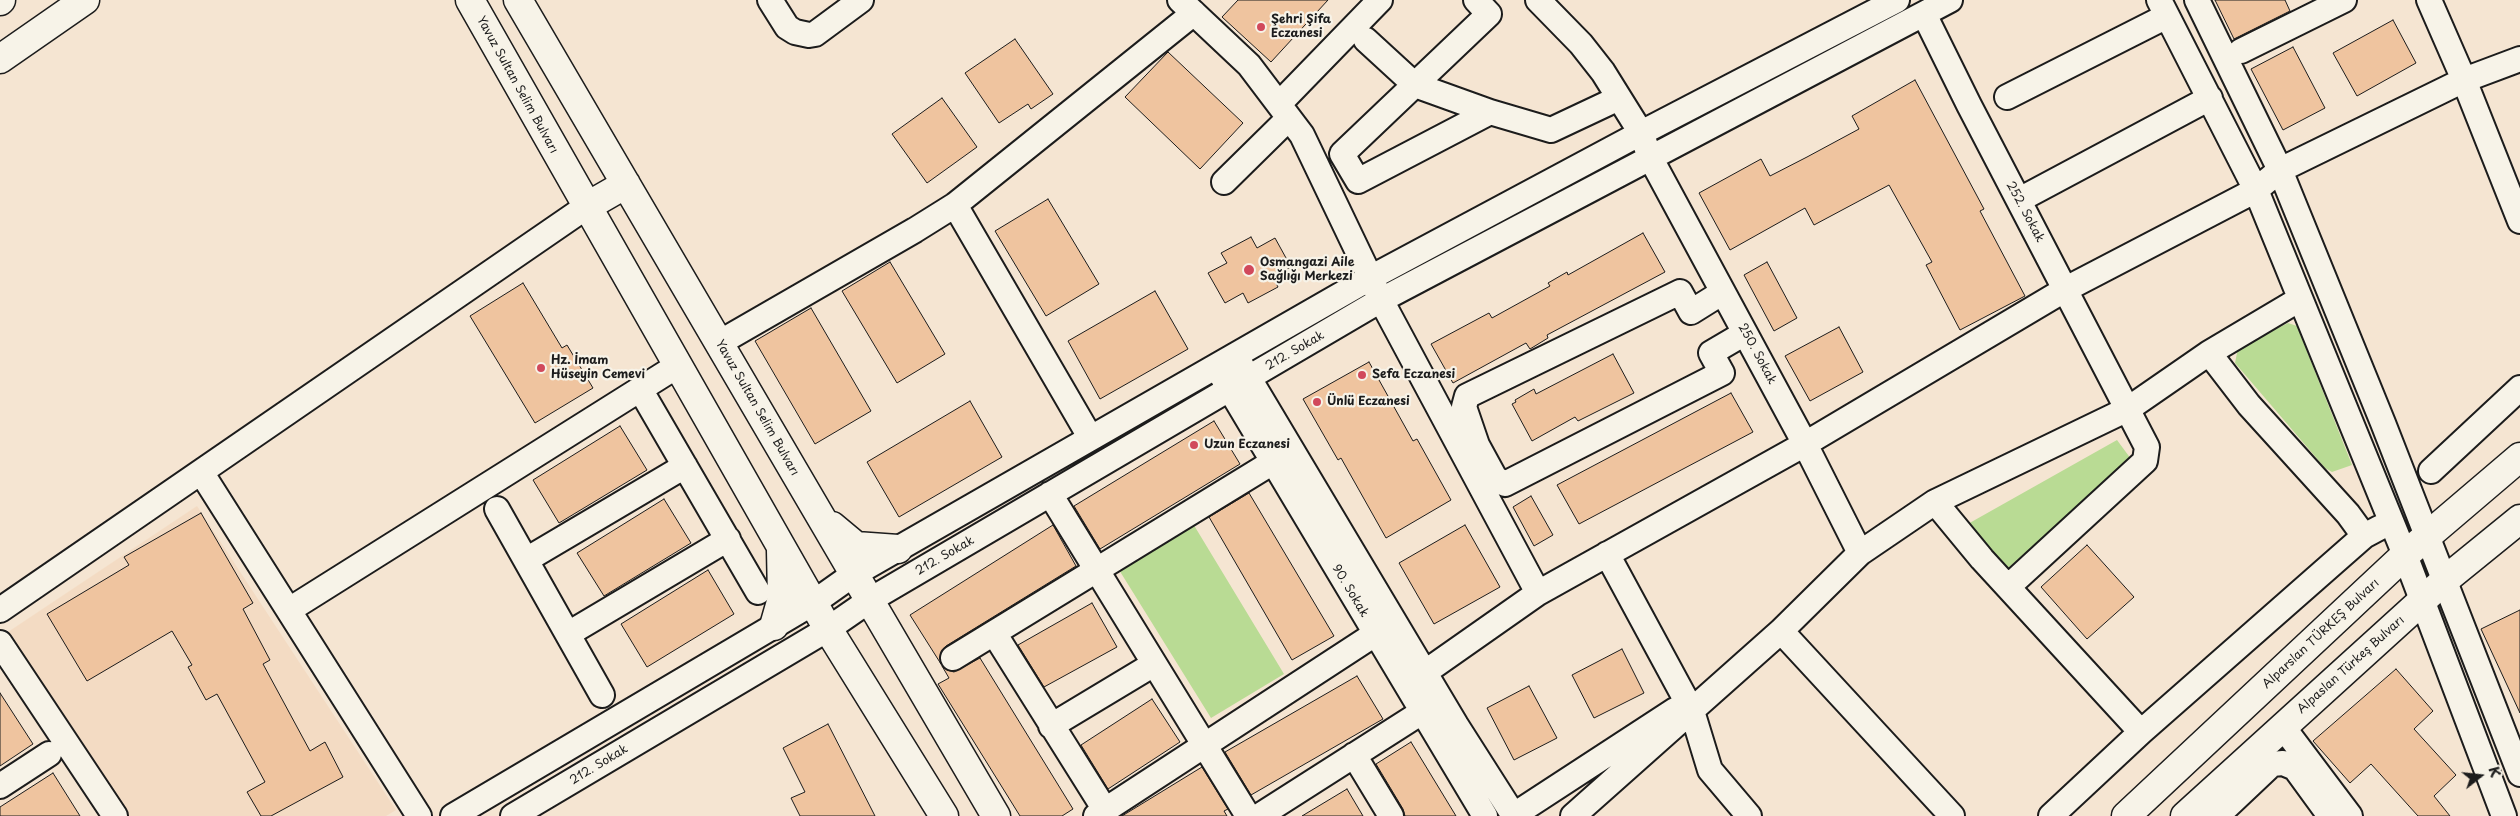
<!DOCTYPE html>
<meta charset="utf-8">
<style>
body{margin:0}
#map{position:relative;width:2520px;height:816px;overflow:hidden;background:#f5e5d2;font-family:"Playpen Sans",sans-serif}
canvas{display:block}
.north{position:absolute;left:2455px;top:751px;width:50px;height:50px;-webkit-text-stroke:4px #f7f3e8;paint-order:stroke;rotate:74deg;font-size:14px;font-weight:700;line-height:20px;text-align:center;color:#1c1c1c}
.north::after{content:'';display:block;margin:auto;width:18px;height:22px;background:#1c1c1c;clip-path:polygon(50% 0,100% 100%,50% 72%,0 100%)}
</style>
<div id="map">
<canvas width="2520" height="816"></canvas>
<div class="north">K</div>
</div>
<script>
const ctx = document.querySelector('canvas').getContext('2d');
ctx.lineJoin = 'round';
function fill(path, color) {
  ctx.fillStyle = color;
  ctx.fill(path, 'evenodd');
}
function shape(rows) {
  const path = new Path2D();
  for (const r of rows) {
    path.moveTo(r[0], r[1]);
    for (let i = 2; i < r.length; i += 2) path.lineTo(r[i], r[i + 1]);
  }
  return path;
}
function trace(path, color, width, dash) {
  ctx.strokeStyle = color;
  ctx.lineWidth = width;
  ctx.lineCap = dash ? 'butt' : 'round';
  ctx.setLineDash(dash || []);
  ctx.stroke(path);
}
function write(font, color, halo, rows, align = 'center') {
  ctx.font = font + ' "Playpen Sans",sans-serif';
  ctx.lineWidth = 4.5;
  ctx.setLineDash([]);
  ctx.textBaseline = 'middle';
  ctx.strokeStyle = halo;
  ctx.fillStyle = color;
  for (const [text, x, y, turn = 0] of rows) {
    ctx.save();
    ctx.translate(x, y);
    ctx.rotate((+turn || 0) * Math.PI / 180);
    ctx.textAlign = isNaN(turn) ? turn : align;
    if (halo) ctx.strokeText(text, 0, 0);
    ctx.fillText(text, 0, 0);
    ctx.restore();
  }
}
fill(shape([
 [197,506,396,810,386,816,120,816,2,636]
]), '#f3dbc3');
fill(shape([
 [2288,323,2297,326,2352,465,2332,472,2325,468,2235,363,2238,348],
 [2117,440,2131,459,2007,569,1966,525],
 [1192,522,1284,674,1211,718,1116,565]
]), '#b9db94');
const building = shape([
 [1238,0,1328,0,1271,62,1222,17,1238,0],
 [2215,0,2285,0,2290,11,2234,39,2215,0],
 [2393,20,2416,63,2357,96,2333,53,2393,20],
 [1015,39,1053,94,1031,109,1028,104,999,123,965,73,1015,39],
 [2293,47,2325,108,2283,130,2251,69,2293,47],
 [1168,52,1243,123,1200,169,1125,97,1168,52],
 [1915,80,1984,209,1980,211,2025,296,1960,330,1926,265,1932,262,1889,185,1814,225,1805,208,1730,250,1699,193,1761,159,1770,176,1807,157,1859,129,1852,116,1915,80],
 [942,98,977,147,927,183,892,134,942,98],
 [1048,199,1099,284,1046,316,995,231,1048,199],
 [1643,233,1665,272,1547,335,1548,338,1530,349,1526,343,1453,383,1431,344,1489,313,1492,318,1550,286,1548,283,1567,272,1568,275,1643,233],
 [1251,237,1257,248,1275,238,1291,267,1273,277,1278,287,1248,303,1243,293,1225,303,1208,273,1227,263,1221,253,1251,237],
 [890,262,945,354,897,383,842,291,890,262],
 [1767,262,1797,318,1774,331,1744,275,1767,262],
 [523,283,562,348,567,345,593,388,535,423,470,316,523,283],
 [1155,291,1188,349,1100,399,1068,341,1155,291],
 [811,308,871,411,815,444,755,341,811,308],
 [1839,327,1863,372,1810,401,1785,356,1839,327],
 [1613,354,1634,393,1578,421,1575,417,1532,441,1512,404,1516,402,1515,400,1534,389,1536,394,1613,354],
 [1369,362,1413,441,1417,439,1451,500,1386,538,1341,458,1338,460,1303,399,1369,362],
 [1731,393,1753,432,1579,524,1557,485,1731,393],
 [970,401,1002,457,899,517,867,462,970,401],
 [1214,421,1240,464,1100,549,1074,506,1214,421],
 [620,426,647,470,559,523,533,480,620,426],
 [1249,493,1334,636,1292,660,1209,517,1249,493],
 [1531,496,1553,535,1534,546,1513,507,1531,496],
 [664,499,691,543,604,596,577,553,664,499],
 [201,513,253,603,243,609,270,660,263,664,310,751,325,742,343,777,271,816,261,816,247,792,265,782,217,694,206,700,188,667,192,665,172,631,87,681,47,614,129,565,124,557,201,513],
 [1053,525,1076,566,946,646,941,652,941,664,910,615,1053,525],
 [1465,525,1500,587,1434,624,1399,563,1465,525],
 [2087,545,2134,597,2087,639,2041,587,2087,545],
 [708,570,734,614,647,667,621,624,708,570],
 [1092,603,1117,647,1044,687,1018,645,1092,603],
 [2520,610,2520,713,2481,629,2520,610],
 [1622,649,1644,693,1594,718,1572,675,1622,649],
 [980,658,1073,809,1062,816,1020,816,938,684,949,678,942,666,947,670,954,672,980,658],
 [2396,669,2433,711,2414,729,2456,775,2434,796,2450,816,2418,816,2371,764,2350,783,2313,741,2396,669],
 [1357,676,1383,719,1251,795,1225,752,1357,676],
 [1529,686,1557,738,1514,760,1487,708,1529,686],
 [0,693,33,744,0,766,0,693],
 [1152,699,1180,742,1108,789,1081,745,1152,699],
 [828,724,875,816,800,816,791,798,805,792,783,748,828,724],
 [1411,742,1456,816,1405,816,1403,809,1376,764,1411,742],
 [1202,767,1228,809,1224,811,1227,816,1122,816,1202,767],
 [53,773,80,816,0,816,0,807,53,773],
 [1347,789,1363,816,1302,816,1347,789]
]);
fill(building, '#efc49f');
trace(building, '#1c1c1c', 1);
const minor = shape([
 [770,0,787,27,795,32,809,35,815,34,861,0],
 [1180,0,1249,65,1302,135,1381,300,1538,593],
 [1476,0,1489,14,1342,154,1358,181,1490,112,1551,130,1619,98],
 [1538,0,1581,44,1603,72,1641,133,1650,157,1805,444,1860,553],
 [2159,0,2256,190,2405,555,2504,816],
 [2197,0,2280,170,2383,423,2520,774],
 [2429,0,2464,80,2520,221],
 [1924,14,1969,105,2147,447,2145,461,2008,587],
 [1366,40,1415,85,1490,112],
 [2241,51,2344,0],
 [2007,97,2167,16],
 [1279,104,1380,0],
 [1224,182,1289,118],
 [2019,200,2210,98],
 [955,205,1090,437],
 [1723,292,1691,312,1680,292,1467,396,1464,407,1477,445,1495,478,1505,484,1722,373,1711,353,1745,333],
 [719,343,915,230,955,205,1194,13],
 [2209,353,2249,405,2348,514,2364,536,2379,528],
 [1241,365,1456,725,1514,816],
 [1222,376,1485,816],
 [640,389,758,592],
 [2431,471,2520,388],
 [201,472,419,816],
 [1050,494,1248,816],
 [1935,502,1982,559,2141,732],
 [497,509,602,695],
 [1607,554,1692,711,1710,770,1749,816],
 [526,560,685,466],
 [0,610,586,207],
 [289,610,677,366],
 [1781,631,1952,816],
 [994,633,1105,810],
 [568,634,728,539],
 [0,643,115,816],
 [953,658,1273,462],
 [1424,673,1538,593,1805,444,2066,289,2256,190,2280,170,2464,80,2520,59],
 [1051,726,1154,664],
 [2283,727,2350,816],
 [1354,755,1391,816],
 [0,786,49,754],
 [1514,815,1675,710],
 [453,816,813,603,854,574,1370,278,1641,133,1897,0],
 [513,816,828,629,870,600,1381,300,1950,0],
 [1096,816,1375,634],
 [1259,816,1422,712],
 [1573,816,1781,631,1860,553,1935,502,2128,409,2209,353,2300,299],
 [2051,816,2141,732,2364,536],
 [2217,816,2272,764,2283,763,2295,768,2330,816]
]);
const major = shape([
 [470,0,828,629,944,816],
 [518,0,996,816],
 [0,1,1,0],
 [0,59,85,0],
 [586,207,626,184],
 [832,526,856,546,898,549],
 [774,626,782,598,781,550],
 [2126,816,2405,555,2520,457],
 [2185,816,2445,580,2520,519]
]);
trace(minor, '#1c1c1c', 28);
trace(major, '#1c1c1c', 31);
trace(minor, '#f7f3e8', 24);
trace(major, '#f7f3e8', 28);
for (const [x, y, r, color] of [
 [1261,27,5,"#d1495b"],
 [1249,270,6,"#d1495b"],
 [541,368,5,"#d1495b"],
 [1362,375,5,"#d1495b"],
 [1317,402,5,"#d1495b"],
 [1194,445,5,"#d1495b"]
]) {
  const dot = new Path2D();
  dot.arc(x, y, r, 0, 2 * Math.PI);
  ctx.fillStyle = color;
  ctx.fill(dot);
  trace(dot, '#f7f3e8', 2);
}
write('bold 12px', '#1c1c1c', '#f7f3e8', [
 ["Şehri Şifa",1271,20],
 ["Eczanesi",1271,34],
 ["Osmangazi Aile",1260,263],
 ["Sağlığı Merkezi",1260,277],
 ["Hz. İmam",551,361],
 ["Hüseyin Cemevi",551,375],
 ["Sefa Eczanesi",1372,375],
 ["Ünlü Eczanesi",1327,402],
 ["Uzun Eczanesi",1204,445]
], 'left');
write('12px', '#1c1c1c', '#f7f3e8', [
 ["Yavuz Sultan Selim Bulvarı",517,85,61],
 ["252. Sokak",2025,212,62],
 ["212. Sokak",1295,351,-30],
 ["250. Sokak",1757,354,62],
 ["Yavuz Sultan Selim Bulvarı",757,408,60],
 ["212. Sokak",945,556,-30],
 ["90. Sokak",1350,591,59],
 ["Alparslan TÜRKEŞ Bulvarı",2321,634,-43],
 ["Alpaslan Türkeş Bulvarı",2351,665,-42],
 ["212. Sokak",599,765,-31]
]);
</script>
